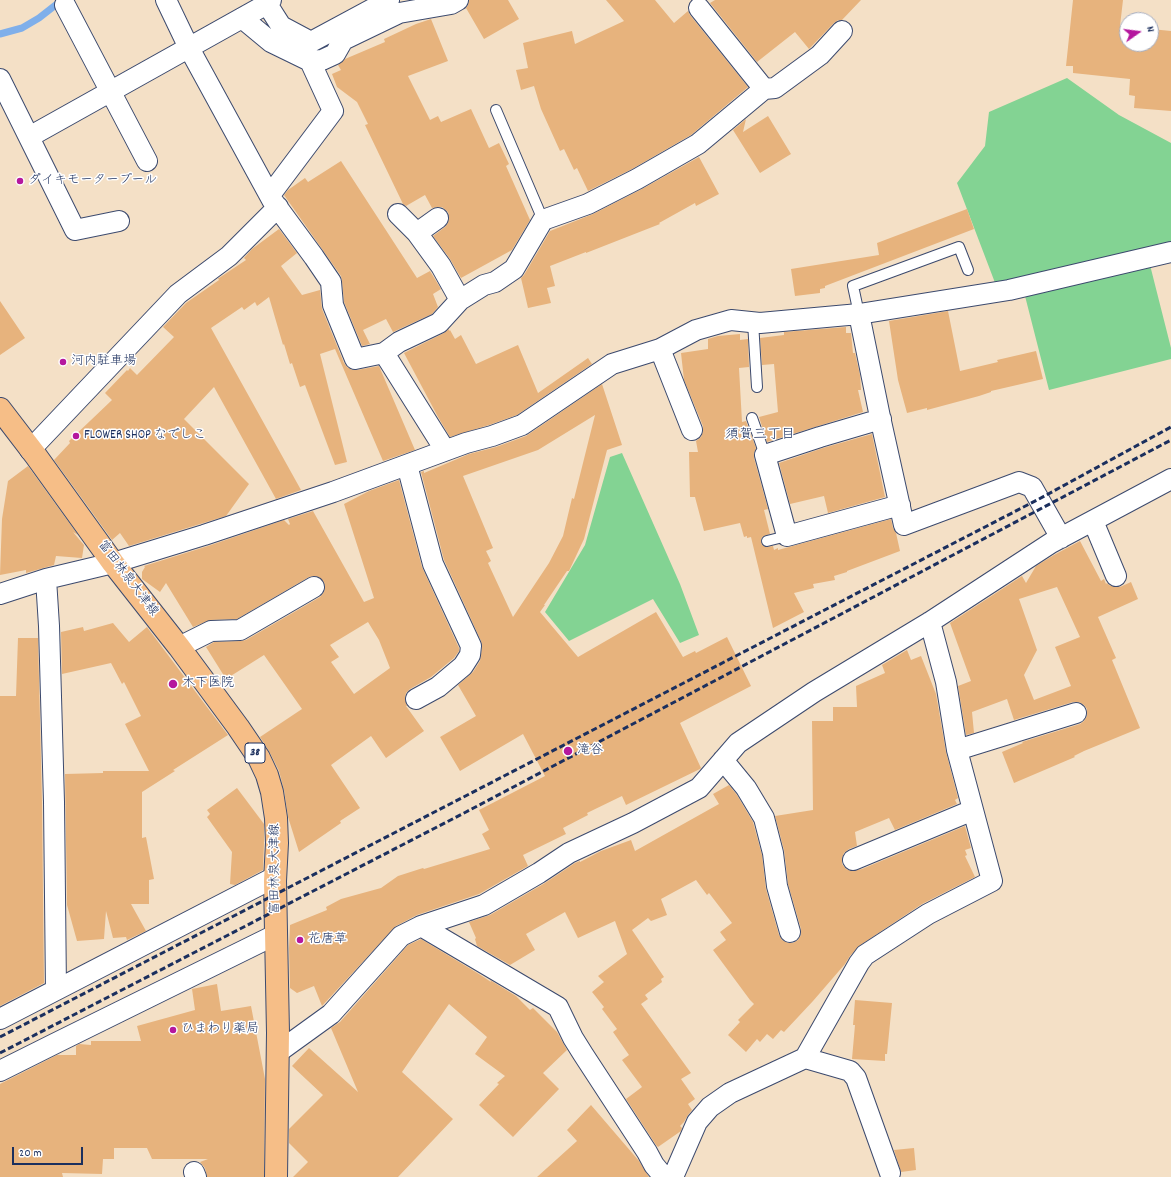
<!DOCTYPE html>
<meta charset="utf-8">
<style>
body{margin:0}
#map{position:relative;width:1171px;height:1177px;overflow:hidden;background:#f4e0c6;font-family:Dekko,sans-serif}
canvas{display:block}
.north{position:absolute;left:1119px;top:12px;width:40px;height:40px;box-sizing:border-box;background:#fff;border:1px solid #a4acbf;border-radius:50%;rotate:76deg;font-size:11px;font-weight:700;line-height:16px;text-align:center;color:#1b2f5e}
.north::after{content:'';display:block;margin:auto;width:14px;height:18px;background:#b5179e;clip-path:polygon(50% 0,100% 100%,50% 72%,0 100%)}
.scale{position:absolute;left:12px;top:1147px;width:71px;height:18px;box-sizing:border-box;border:2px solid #1b2f5e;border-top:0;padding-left:5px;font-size:12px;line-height:14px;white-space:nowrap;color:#1b2f5e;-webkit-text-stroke:3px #fff;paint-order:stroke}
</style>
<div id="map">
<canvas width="1171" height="1177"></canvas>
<div class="north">N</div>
<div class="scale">20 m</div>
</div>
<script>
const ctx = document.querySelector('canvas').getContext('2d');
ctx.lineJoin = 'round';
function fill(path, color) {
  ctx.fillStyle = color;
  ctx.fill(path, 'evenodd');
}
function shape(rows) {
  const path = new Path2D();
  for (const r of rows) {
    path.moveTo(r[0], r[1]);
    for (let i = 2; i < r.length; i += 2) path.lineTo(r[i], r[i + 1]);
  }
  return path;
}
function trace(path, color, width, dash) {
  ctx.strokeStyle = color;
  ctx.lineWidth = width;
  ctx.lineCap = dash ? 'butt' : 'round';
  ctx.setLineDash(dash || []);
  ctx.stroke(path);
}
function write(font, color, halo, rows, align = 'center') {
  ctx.font = font + ' Dekko,"Klee One",sans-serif';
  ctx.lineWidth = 3;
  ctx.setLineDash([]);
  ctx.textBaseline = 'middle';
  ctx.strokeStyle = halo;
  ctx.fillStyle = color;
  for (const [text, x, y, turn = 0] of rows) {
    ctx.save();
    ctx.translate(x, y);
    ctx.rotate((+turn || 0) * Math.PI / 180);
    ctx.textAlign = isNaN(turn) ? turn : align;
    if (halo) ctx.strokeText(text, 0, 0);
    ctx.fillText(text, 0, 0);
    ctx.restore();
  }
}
fill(shape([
 [1067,78,1119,115,1171,143,1171,245,997,288,957,183,985,146,989,112],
 [1150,265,1171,348,1171,359,1049,390,1025,296],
 [622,453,680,584,699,635,680,643,653,599,569,641,545,612,585,545,610,457]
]), '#83d393');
trace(shape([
 [0,34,22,28,39,18,62,0]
]), '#7fafea', 7);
fill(shape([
 [469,0,508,0,519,19,484,39,466,8,468,5],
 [606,0,655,0,674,23,688,11,690,15,748,87,691,135,632,169,588,191,577,168,574,170,564,149,560,151,541,109,534,86,521,90,516,70,528,68,523,43,572,31,575,44,624,21],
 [715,0,861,0,842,20,838,20,834,23,809,49,795,32,757,62,710,3],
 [1073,0,1123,0,1120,26,1127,27,1127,44,1151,44,1151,29,1171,31,1171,111,1134,108,1135,96,1129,95,1130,79,1073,73,1073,66,1066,66],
 [431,19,448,61,408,76,430,120,438,116,441,122,471,109,489,148,499,143,509,164,506,166,530,220,512,250,461,278,450,259,433,236,445,227,448,223,449,217,448,212,442,207,437,207,432,208,425,195,406,206,403,204,365,125,368,124,357,102,337,87,332,74,341,70,338,65,345,59,385,42,384,39,416,24],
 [768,116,791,154,760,173,733,130,746,119,743,132],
 [699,157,719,194,696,206,695,203,659,223,660,224,586,253,586,252,550,266,555,286,547,288,551,303,528,308,521,278,524,275,550,231,593,214,642,189],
 [341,161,417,278,430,271,441,289,433,294,438,307,432,314,393,332,386,319,363,330,370,344,362,346,344,302,342,281,341,276,284,195,288,190,305,178,308,182],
 [967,209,974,229,825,286,825,288,820,289,820,293,795,296,791,269,879,255,877,243],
 [279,229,297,253,281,266,302,295,320,290,322,309,344,363,347,367,352,370,357,370,379,366,415,450,383,461,335,349,320,354,347,462,335,465,305,385,300,387,292,363,290,364,284,344,283,345,269,297,257,306,255,302,244,310,242,307,211,328,301,490,276,499,214,387,184,419,249,484,226,516,129,546,120,533,112,540,54,460,70,443,69,441,112,400,105,393,127,370,128,371,130,368,137,375,174,337,163,327,186,303,219,280,218,278,219,278,246,260,244,258,252,249],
 [0,301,25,338,0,355],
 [948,311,960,371,998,362,997,360,1036,351,1043,379,991,391,991,392,979,396,927,410,927,408,907,413,898,380,889,321],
 [846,327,846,333,851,333,853,353,855,353,860,375,861,390,858,390,863,412,767,442,759,417,778,412,774,364,762,365,760,338,784,335,784,332],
 [449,329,449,331,450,330,455,339,461,335,476,364,518,345,538,393,588,358,592,364,517,415,489,425,450,437,438,417,404,353,444,333],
 [740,334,740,340,748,339,749,367,739,368,742,422,746,421,756,448,754,453,754,458,768,509,764,510,770,534,762,537,761,540,762,545,766,547,773,546,774,550,778,548,778,550,891,519,893,528,896,533,900,551,847,571,847,572,834,576,835,580,813,584,814,588,794,593,804,612,773,628,751,537,747,538,747,536,744,537,740,523,704,531,695,497,690,497,689,452,698,452,696,441,701,437,703,431,703,426,684,380,681,353,708,349,708,339,718,336],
 [602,384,622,445,607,450,584,539,569,571,567,571,544,605,545,605,540,612,578,657,656,612,683,657,695,651,696,653,727,637,751,686,680,723,701,768,700,769,626,805,622,796,587,813,588,815,563,828,566,834,523,855,528,866,479,894,417,915,396,926,322,1006,314,986,297,993,290,988,289,948,290,925,327,910,326,907,341,899,381,888,398,876,423,868,424,869,490,849,482,834,489,830,479,810,545,776,523,734,460,771,440,737,476,716,458,685,473,672,480,661,482,647,481,641,444,560,421,472,424,471,424,473,469,454,496,447,526,436],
 [595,415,574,499,572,498,563,536,549,563,513,617,488,563,491,561,486,551,493,548,463,476,538,450],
 [872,434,885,497,828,513,824,496,790,504,779,463,823,448],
 [28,466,78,535,73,532,84,545,82,558,56,556,54,565,26,573,26,570,0,575,2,519,8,481],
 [399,480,422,567,459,648,459,651,454,658,431,677,410,689,406,693,405,699,407,706,406,706,424,731,386,758,371,736,331,765,360,808,340,821,341,823,299,852,288,817,284,790,279,771,270,753,260,737,302,709,264,655,226,679,206,647,214,642,240,641,246,640,320,597,324,592,325,587,324,582,319,577,314,576,309,577,237,619,210,620,193,627,166,583,160,592,142,579,142,572,145,567,144,566,208,546,284,520,289,525,290,524,288,519,313,511,364,602,374,598,344,504,369,491],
 [368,622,379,640,390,668,354,694,331,662,339,657,330,645],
 [1080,541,1101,581,1104,579,1106,584,1107,583,1109,585,1115,587,1120,587,1131,582,1138,599,1098,617,1116,658,1112,660,1140,728,1084,751,1074,756,1075,757,1014,783,1002,752,1023,743,1022,742,1080,724,1084,721,1087,716,1087,709,1084,705,1079,702,1073,702,1014,720,1007,699,972,712,974,733,966,735,958,686,971,681,950,623,1022,576,1026,583,1036,566,1054,555],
 [1057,587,1080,637,1055,647,1071,686,1034,700,1024,675,1037,650,1019,599],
 [113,623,129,642,147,627,228,735,173,770,175,771,142,792,142,838,146,837,154,879,149,880,149,904,131,904,146,931,127,940,126,937,113,938,106,911,104,939,77,941,67,905,65,774,103,773,103,771,149,771,125,724,141,716,124,682,122,684,111,663,62,674,61,632,83,627,84,631],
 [18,638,38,638,42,802,44,983,0,1006,0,696,16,696],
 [907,650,911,660,921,656,936,694,946,752,958,798,955,800,957,804,895,830,889,818,855,832,857,846,849,849,844,853,842,858,842,864,846,869,851,871,862,869,965,826,971,848,965,850,967,855,965,856,975,877,922,904,859,946,850,956,845,964,813,1001,784,1032,781,1030,773,1039,767,1034,760,1042,757,1039,746,1052,728,1035,740,1022,738,1020,754,1004,750,1000,713,950,726,940,720,932,732,923,709,893,707,895,696,880,661,899,667,915,651,921,648,918,632,930,664,977,661,979,662,982,645,995,648,999,641,1004,691,1073,681,1079,695,1099,688,1104,692,1110,688,1115,684,1122,680,1126,682,1128,681,1131,658,1147,656,1145,626,1099,642,1087,622,1060,629,1055,613,1032,617,1029,602,1009,604,1007,592,992,604,982,598,976,627,954,615,921,578,938,565,912,526,934,535,950,510,965,477,946,475,939,476,938,469,922,490,915,545,883,575,863,580,861,580,862,601,851,631,840,635,851,719,804,713,794,729,785,737,795,753,822,762,855,766,889,779,935,782,940,788,943,793,943,798,940,801,935,801,929,788,884,784,850,775,816,813,810,812,721,833,721,833,707,857,707,856,686,885,673,882,665],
 [237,788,264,824,264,843,263,870,235,885,230,884,232,852,207,817,210,814,207,810],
 [421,939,479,974,491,982,490,980,516,996,530,1010,533,1008,557,1032,567,1050,543,1073,559,1089,513,1137,479,1105,499,1084,497,1083,505,1076,475,1054,487,1037,449,1004,402,1072,453,1119,398,1177,293,1177,308,1162,289,1143,289,1129,323,1095,292,1066,309,1048,358,1092,331,1028,340,1022,408,945],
 [217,984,221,1011,251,1006,265,1079,264,1177,207,1177,205,1168,200,1162,208,1159,152,1159,147,1148,114,1148,114,1159,103,1159,102,1174,62,1173,63,1177,0,1177,0,1084,57,1055,76,1055,76,1046,79,1044,91,1045,91,1041,141,1041,137,1026,195,1010,192,989],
 [855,1000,892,1003,887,1054,885,1054,885,1061,852,1059,855,1025,853,1025],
 [591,1105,639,1161,649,1177,537,1177,577,1141,567,1130],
 [914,1148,916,1170,901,1172,894,1150]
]), '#e7b37d');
const lane = shape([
 [496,110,543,220],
 [859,314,853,286,959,247,968,270],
 [753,322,757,387],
 [752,418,765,455],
 [767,541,787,536]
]);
const street = shape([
 [166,0,189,48,272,200,314,257,331,282,333,305,355,359,384,353,399,342,439,323,460,300,484,285,495,282,514,269,543,220,588,204,637,179,698,144,764,89,775,88,820,55,842,31],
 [267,4,281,26,311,42,389,0],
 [65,5,147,161],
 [699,8,764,89],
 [242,18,271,42,310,61,322,60,335,54,343,40,399,13,451,4,458,0],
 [0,79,75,230,119,221],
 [29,137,267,4,271,0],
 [270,195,333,111,310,61],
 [398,214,417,233,441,266,460,300],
 [417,233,438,218],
 [859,314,880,417,904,525,1019,482,1032,487,1061,538],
 [660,349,692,430],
 [384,353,445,450],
 [881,419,820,437,765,455,787,536,900,505],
 [30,450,178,294,229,256,278,207],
 [407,465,433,564,471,646,470,655,463,666,438,687,416,699],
 [1093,521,1116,576],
 [46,579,49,626,54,802,56,990],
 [0,594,46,579,113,563,204,535,333,492,466,443,492,436,522,425,612,364,660,349,696,330,731,320,760,323,859,314,1009,290,1171,252],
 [179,647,211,631,240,630,314,587],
 [957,750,1076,713],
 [723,760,746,788,764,818,773,853,777,886,790,932],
 [853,860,973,810],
 [421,926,558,1007,573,1038,583,1054,647,1152,654,1165,664,1177],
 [0,1019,275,877],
 [277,1053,331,1014,401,936,421,926,484,905,539,873,569,853,633,823,699,788,738,743,814,692,930,622,1051,543,1171,479],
 [805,1058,850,1071,856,1078,890,1173],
 [0,1071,56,1043,275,935],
 [194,1172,196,1177],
 [673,1177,697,1122,710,1107,730,1093,805,1058,859,963,865,955,928,914,992,881,957,750,946,682,930,622]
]);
const primary = shape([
 [0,409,36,456,113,563,179,647,238,727,259,758,267,775,272,792,276,818,277,843,275,881,278,1033,276,1177]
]);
trace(lane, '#3c4a6e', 12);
trace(street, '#3c4a6e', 22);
trace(primary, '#3c4a6e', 24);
trace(lane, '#fff', 10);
trace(street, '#fff', 20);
trace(primary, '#f6be87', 22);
trace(shape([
 [0,1037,1039,499,1171,427],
 [0,1053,466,812,1171,440]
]), '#1b2f5e', 3, [6, 3]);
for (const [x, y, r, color] of [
 [20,181,4,"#b5179e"],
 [63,362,4,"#b5179e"],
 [76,436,4,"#b5179e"],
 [173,684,5,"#b5179e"],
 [568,751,5,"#b5179e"],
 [300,940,4,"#b5179e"],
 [173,1030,4,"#b5179e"]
]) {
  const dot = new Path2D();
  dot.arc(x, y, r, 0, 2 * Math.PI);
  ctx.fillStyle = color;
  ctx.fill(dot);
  trace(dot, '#fff', 1.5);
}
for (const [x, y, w] of [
 [255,753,20]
]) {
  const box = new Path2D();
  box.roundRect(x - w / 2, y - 10, w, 20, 3);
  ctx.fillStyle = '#fff';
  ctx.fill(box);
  trace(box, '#1b2f5e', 1);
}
write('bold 12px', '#1b2f5e', null, [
 ["38",255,753]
]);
write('13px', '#1b2f5e', '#fff', [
 ["ダイキモータープール",28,181],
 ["河内駐車場",71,362],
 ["FLOWER SHOP なでしこ",84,436],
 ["木下医院",182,684],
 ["滝谷",577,751],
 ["花唐草",308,940],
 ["ひまわり薬局",181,1030]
], 'left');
write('13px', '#1b2f5e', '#fff', [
 ["富田林泉大津線",127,579,53],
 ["富田林泉大津線",276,869,-90]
]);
write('14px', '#1b2f5e', '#fff', [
 ["須賀三丁目",760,436]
]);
</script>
